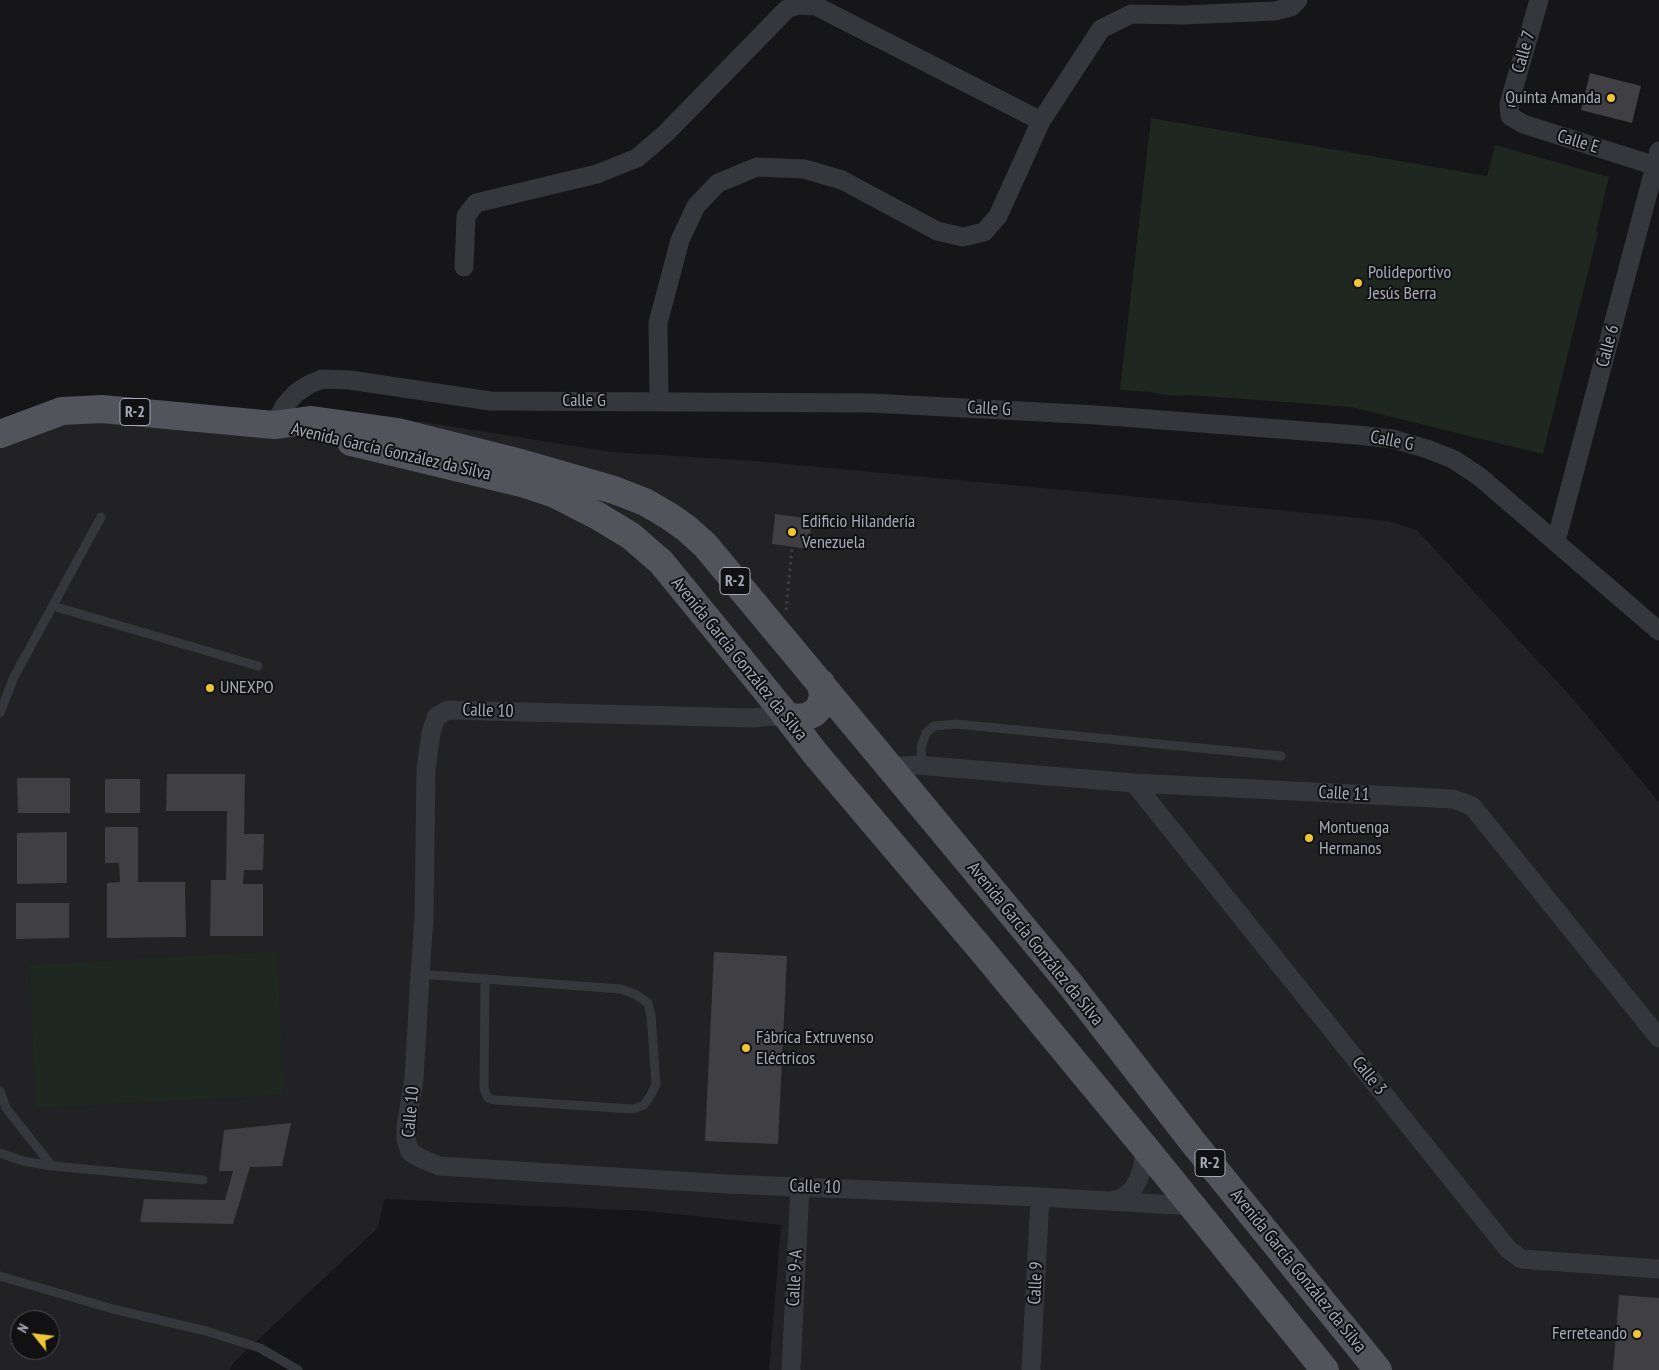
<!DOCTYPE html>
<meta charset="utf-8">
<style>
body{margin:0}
#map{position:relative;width:1659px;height:1370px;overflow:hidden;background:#161517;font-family:"PT Sans Narrow",sans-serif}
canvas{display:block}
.north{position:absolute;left:10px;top:1310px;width:50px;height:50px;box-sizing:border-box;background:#111012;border:1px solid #4d4e54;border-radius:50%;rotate:299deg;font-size:14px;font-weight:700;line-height:20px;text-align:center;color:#a7abb7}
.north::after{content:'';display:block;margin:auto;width:18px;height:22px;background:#f0c635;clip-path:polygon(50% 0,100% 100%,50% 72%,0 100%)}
</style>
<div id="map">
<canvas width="1659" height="1370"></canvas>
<div class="north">N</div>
</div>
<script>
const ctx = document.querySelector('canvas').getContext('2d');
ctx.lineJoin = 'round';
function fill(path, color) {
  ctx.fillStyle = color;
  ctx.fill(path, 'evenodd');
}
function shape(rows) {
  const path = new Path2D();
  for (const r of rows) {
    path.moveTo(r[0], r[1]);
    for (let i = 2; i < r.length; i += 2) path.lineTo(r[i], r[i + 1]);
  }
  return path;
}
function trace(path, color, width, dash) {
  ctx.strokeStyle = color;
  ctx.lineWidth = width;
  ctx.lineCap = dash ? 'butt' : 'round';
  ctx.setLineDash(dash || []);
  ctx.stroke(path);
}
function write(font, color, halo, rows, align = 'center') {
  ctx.font = font + ' "PT Sans Narrow",sans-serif';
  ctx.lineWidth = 4;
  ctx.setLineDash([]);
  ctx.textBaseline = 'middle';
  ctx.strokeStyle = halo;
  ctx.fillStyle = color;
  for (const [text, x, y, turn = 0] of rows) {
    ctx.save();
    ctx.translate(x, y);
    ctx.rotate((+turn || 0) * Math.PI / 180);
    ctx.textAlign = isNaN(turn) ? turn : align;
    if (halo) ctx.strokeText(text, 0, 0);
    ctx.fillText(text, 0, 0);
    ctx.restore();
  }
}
fill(shape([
 [48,416,246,422,413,456,417,421,612,452,755,461,1300,512,1388,521,1417,530,1575,701,1659,802,1659,1370,769,1370,781,1225,646,1211,386,1199,384,1200,378,1228,233,1363,230,1370,0,1370,0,435],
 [20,1320,50,1320,50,1350,20,1350]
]), '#222124');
fill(shape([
 [1151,118,1487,176,1495,145,1609,177,1596,231,1598,232,1543,454,1351,407,1190,395,1170,396,1150,392,1120,390],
 [277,951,284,1095,36,1108,29,965]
]), '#1f2721');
fill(shape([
 [1590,73,1641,86,1632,123,1581,110],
 [775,514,812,519,809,549,772,544],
 [167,774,245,774,244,834,264,834,263,870,244,870,243,884,263,884,263,936,210,936,211,880,226,880,227,811,166,811],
 [17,778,70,778,70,813,18,813],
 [105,779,140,779,140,813,105,813],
 [105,827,138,827,138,882,185,882,186,937,107,938,107,883,120,882,119,863,105,863],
 [67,832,67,883,17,884,17,833],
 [16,903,69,903,69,938,16,939],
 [714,952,787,956,778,1144,705,1141],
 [291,1123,282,1166,250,1167,233,1224,140,1222,144,1199,225,1200,233,1171,219,1171,224,1130],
 [1619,1295,1659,1298,1659,1370,1613,1370]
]), '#404044');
trace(shape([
 [786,610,792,547]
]), '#3c3e43', 3, [2.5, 4]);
trace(shape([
 [53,606,258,666],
 [0,713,14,677,101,517],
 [922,765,921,747,926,733,934,726,956,724,1281,756],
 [420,975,432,975,621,989,635,994,648,1003,651,1015,656,1084,651,1095,644,1105,633,1109,495,1100,488,1098,484,1089,485,979],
 [0,1091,6,1108,52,1166],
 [0,1153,23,1161,52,1166,203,1180],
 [0,1276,113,1309,206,1331,260,1348,298,1370]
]), '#36373c', 9);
trace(shape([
 [1539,0,1509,104,1510,116,1523,124,1659,167],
 [464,267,466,216,476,203,597,174,637,158,666,133,787,9,798,5,816,6,1041,121],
 [659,401,658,323,680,240,696,206,718,183,757,167,804,169,842,180,937,231,963,237,984,232,998,216,1041,121,1101,29,1131,14,1184,15,1275,11,1291,7,1298,0],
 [274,425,285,405,296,393,308,385,322,379,350,380,490,401,871,403,1096,415,1357,435,1393,439,1427,449,1453,459,1480,477,1659,631],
 [1556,541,1659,151],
 [785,715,752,718,448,710,436,717,431,733,426,769,424,918,420,975,414,1079,406,1127,406,1139,410,1152,420,1158,439,1166,726,1184,1040,1197,1193,1206],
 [889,767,917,765,1134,783,1453,799,1472,806,1659,1038],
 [1134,783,1508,1249,1521,1259,1659,1269],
 [1112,1201,1122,1198,1133,1189,1138,1180,1142,1170,1144,1157,1142,1144],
 [791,1370,800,1187],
 [1031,1370,1040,1197]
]), '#36373c', 19);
trace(shape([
 [0,434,62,411,102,409,274,425,312,420,398,432,517,462,614,490,645,502,669,516,686,528,705,545,1070,984,1192,1141,1378,1370],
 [351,442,525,484,555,494,598,516,631,536,661,562,782,710,814,752,985,954,1142,1144,1325,1370],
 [785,715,796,718,806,717,814,713,820,707,823,696,821,683]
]), '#52535b', 28);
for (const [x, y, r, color] of [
 [1611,98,5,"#f0c635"],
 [1358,283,5,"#f0c635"],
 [792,532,5,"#f0c635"],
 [210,688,5,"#f0c635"],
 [1309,838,5,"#f0c635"],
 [746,1048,5,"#f0c635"],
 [1637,1334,5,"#f0c635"]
]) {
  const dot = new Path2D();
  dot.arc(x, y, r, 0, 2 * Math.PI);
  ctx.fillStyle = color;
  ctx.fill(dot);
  trace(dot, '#111012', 2);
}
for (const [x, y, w] of [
 [135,412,30],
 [735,581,30],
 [1210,1163,30]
]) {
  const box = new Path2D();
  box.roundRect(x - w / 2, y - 13.5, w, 27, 4);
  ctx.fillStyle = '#111012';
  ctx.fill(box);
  trace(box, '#a7abb7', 1);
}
write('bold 16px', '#a7abb7', null, [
 ["R-2",135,412],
 ["R-2",735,581],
 ["R-2",1210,1163]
]);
write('18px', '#a7abb7', '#111012', [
 ["Calle 7",1524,52,-74],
 ["Calle E",1578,142,17],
 ["Calle 6",1608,346,-75],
 ["Calle G",584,401],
 ["Calle G",989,409,3],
 ["Calle G",1392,441,11],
 ["Avenida García González da Silva",391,452,13],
 ["Avenida García González da Silva",739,659,51],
 ["Calle 10",488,711,2],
 ["Calle 11",1344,794,3],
 ["Avenida García González da Silva",1035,944,51],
 ["Calle 3",1369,1076,51],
 ["Calle 10",411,1112,-85],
 ["Calle 10",815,1187,2],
 ["Avenida García González da Silva",1298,1271,51],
 ["Calle 9-A",795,1278,-87],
 ["Calle 9",1036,1283,-87]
]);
write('18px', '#a7abb7', '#111012', [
 ["Quinta Amanda",1601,98,"right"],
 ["Polideportivo",1368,273],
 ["Jesús Berra",1368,294],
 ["Edificio Hilandería",802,522],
 ["Venezuela",802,543],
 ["UNEXPO",220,688],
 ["Montuenga",1319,828],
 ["Hermanos",1319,849],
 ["Fábrica Extruvenso",756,1038],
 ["Eléctricos",756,1059],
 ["Ferreteando",1627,1334,"right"]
], 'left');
</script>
